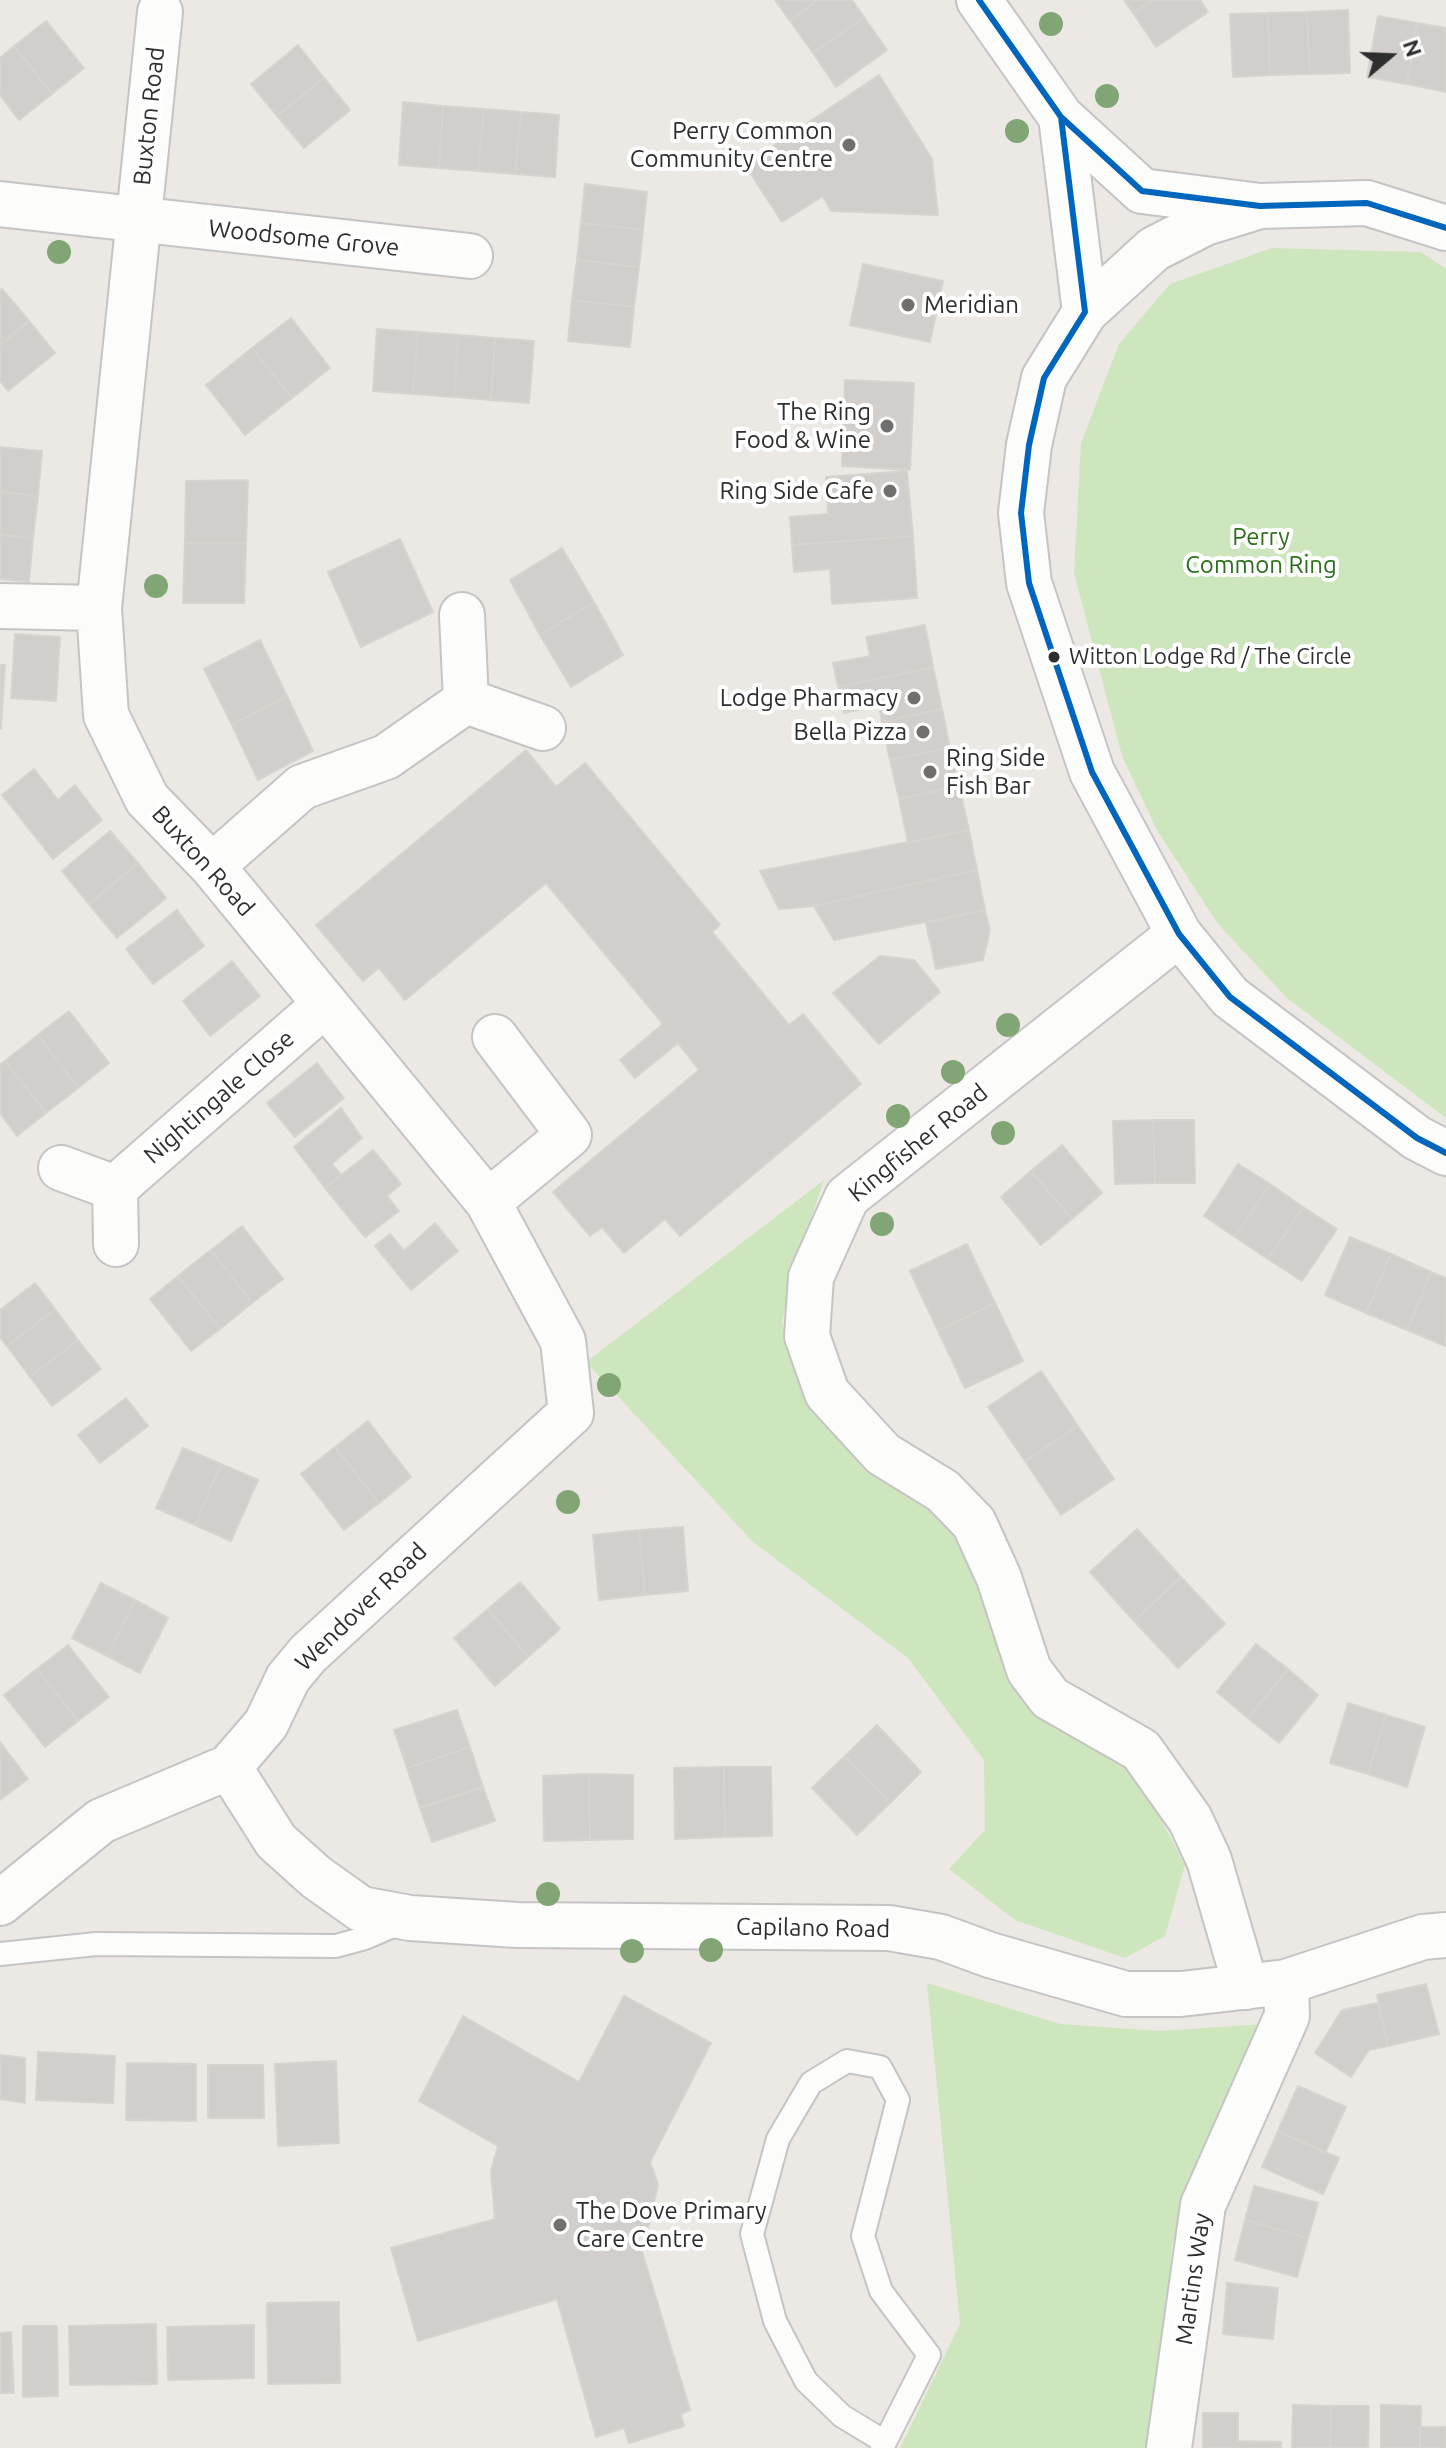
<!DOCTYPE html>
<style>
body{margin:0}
#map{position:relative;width:1446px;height:2448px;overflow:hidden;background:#ece8e4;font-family:Ubuntu,sans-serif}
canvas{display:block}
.north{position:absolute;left:1350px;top:16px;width:80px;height:80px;-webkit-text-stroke:6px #fff;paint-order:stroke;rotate:71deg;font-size:22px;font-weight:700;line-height:32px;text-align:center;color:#2e2e2e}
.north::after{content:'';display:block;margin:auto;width:28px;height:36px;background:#2e2e2e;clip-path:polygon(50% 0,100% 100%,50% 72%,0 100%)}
</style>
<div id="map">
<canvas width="1446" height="2448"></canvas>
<div class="north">N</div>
</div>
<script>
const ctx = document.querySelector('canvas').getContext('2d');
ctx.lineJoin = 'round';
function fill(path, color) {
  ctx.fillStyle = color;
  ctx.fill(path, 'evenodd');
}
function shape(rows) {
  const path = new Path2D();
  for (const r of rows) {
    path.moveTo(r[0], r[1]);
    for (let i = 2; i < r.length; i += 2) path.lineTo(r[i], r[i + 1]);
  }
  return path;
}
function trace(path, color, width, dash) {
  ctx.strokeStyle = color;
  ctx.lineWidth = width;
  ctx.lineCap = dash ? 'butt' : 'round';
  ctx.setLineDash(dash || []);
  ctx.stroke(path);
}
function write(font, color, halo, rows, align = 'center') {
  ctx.font = font + ' Ubuntu,sans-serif';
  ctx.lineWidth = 8;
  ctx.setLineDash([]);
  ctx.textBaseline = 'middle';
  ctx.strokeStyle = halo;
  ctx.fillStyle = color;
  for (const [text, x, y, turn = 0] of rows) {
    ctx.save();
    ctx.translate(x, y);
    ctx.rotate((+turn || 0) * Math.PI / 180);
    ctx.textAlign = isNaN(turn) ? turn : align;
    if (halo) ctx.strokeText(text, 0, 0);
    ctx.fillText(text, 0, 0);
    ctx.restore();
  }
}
fill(shape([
 [1272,248,1421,252,1446,269,1446,1118,1287,998,1218,924,1157,830,1122,756,1074,573,1081,443,1119,344,1170,284],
 [824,1180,792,1275,782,1323,807,1395,848,1449,938,1514,986,1583,1040,1713,1138,1776,1185,1865,1165,1936,1125,1958,1015,1920,949,1869,985,1830,984,1760,908,1658,753,1542,586,1362],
 [927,1983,1060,2024,1160,2031,1264,2024,1172,2244,1154,2448,900,2448,960,2324]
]), '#cee6be');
const building = shape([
 [775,0,818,0,790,21,775,0],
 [818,0,852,0,864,17,813,53,790,21,818,0],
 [1124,0,1153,0,1133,13,1124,0],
 [1153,0,1200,0,1208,12,1156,47,1133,13,1153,0],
 [1348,10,1350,73,1310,74,1307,12,1348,10],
 [1307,12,1310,74,1270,75,1268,13,1307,12],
 [1268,13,1270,75,1233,77,1230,14,1268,13],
 [1378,16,1417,23,1407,84,1367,77,1378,16],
 [864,17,887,50,836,87,813,53,864,17],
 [46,21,84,68,52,94,14,46,46,21],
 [1417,23,1446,28,1446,92,1407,84,1417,23],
 [298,45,324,78,277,116,251,84,298,45],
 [14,46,52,94,19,120,0,95,0,58,14,46],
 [879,75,932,159,938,215,831,211,823,196,782,222,745,165,879,75],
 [324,78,350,110,304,148,277,116,324,78],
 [403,102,443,106,439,168,399,165,403,102],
 [443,106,484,109,478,171,439,168,443,106],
 [484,109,521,112,515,174,478,171,484,109],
 [521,112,559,115,555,177,515,174,521,112],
 [585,184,647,192,643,230,581,223,585,184],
 [581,223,643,230,639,267,577,260,581,223],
 [577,260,639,267,634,307,572,300,577,260],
 [863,264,943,281,930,342,850,325,863,264],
 [2,289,29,321,0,345,0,291,2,289],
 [572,300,634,307,630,347,568,341,572,300],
 [291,318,330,368,292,398,252,348,291,318],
 [29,321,55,353,8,391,0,381,0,345,29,321],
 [377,329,418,332,413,394,373,391,377,329],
 [418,332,458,335,454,397,413,394,418,332],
 [458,335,495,338,491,400,454,397,458,335],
 [495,338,534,341,529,403,491,400,495,338],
 [252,348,292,398,245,435,206,385,252,348],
 [845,380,914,383,910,470,842,466,845,380],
 [0,447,42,451,38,496,0,492,0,447],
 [907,471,913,536,792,545,790,517,828,514,826,477,907,471],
 [248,480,246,543,185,543,186,481,248,480],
 [0,492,38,496,33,538,0,535,0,492],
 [0,535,33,538,29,582,0,579,0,535],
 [913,536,917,598,832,604,830,569,794,572,792,545,913,536],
 [400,539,433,612,361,647,328,572,400,539],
 [185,543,246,543,244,603,183,603,185,543],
 [562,548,594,602,540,635,510,580,562,548],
 [594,602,623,655,571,687,540,635,594,602],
 [925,625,933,667,838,687,833,663,870,656,866,637,925,625],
 [15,634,60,637,56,701,11,698,15,634],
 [260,640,287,696,232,725,204,669,260,640],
 [0,665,5,665,1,729,0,728,0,665],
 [933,667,942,709,882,722,879,705,844,713,838,687,933,667],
 [287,696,313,751,258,780,232,725,287,696],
 [942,709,950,748,890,760,882,722,942,709],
 [950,748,959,786,899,799,890,760,950,748],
 [526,750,556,787,585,763,720,925,712,932,789,1025,803,1014,861,1084,680,1236,665,1219,624,1253,602,1227,590,1236,553,1192,699,1070,678,1043,635,1078,620,1060,663,1024,546,883,405,1000,379,968,363,981,316,925,526,750],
 [34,769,58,800,75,785,102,820,53,859,2,795,34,769],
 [959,786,969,830,908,843,899,799,959,786],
 [969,830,977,870,814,906,779,909,760,871,969,830],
 [110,831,138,863,89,904,62,871,110,831],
 [138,863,166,898,117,938,89,904,138,863],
 [977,870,985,910,834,940,814,906,977,870],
 [177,910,204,946,153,984,126,949,177,910],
 [985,910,990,930,983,960,936,969,926,923,985,910],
 [880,956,914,960,940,992,879,1044,833,993,880,956],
 [232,961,260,996,210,1036,183,1001,232,961],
 [69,1011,109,1063,78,1088,38,1035,69,1011],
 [38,1035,78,1088,46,1113,5,1061,38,1035],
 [5,1061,46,1113,17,1136,0,1113,0,1065,5,1061],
 [317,1063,344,1098,295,1137,267,1103,317,1063],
 [341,1108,362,1138,332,1164,341,1175,325,1188,294,1147,341,1108],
 [1153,1120,1155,1183,1115,1184,1113,1121,1153,1120],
 [1153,1120,1194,1120,1195,1183,1155,1183,1153,1120],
 [1062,1145,1102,1193,1072,1219,1031,1171,1062,1145],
 [373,1150,401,1184,387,1196,399,1211,365,1237,325,1188,373,1150],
 [1238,1164,1270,1184,1235,1237,1204,1216,1238,1164],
 [1031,1171,1072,1219,1041,1245,1001,1197,1031,1171],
 [1270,1184,1303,1207,1268,1259,1235,1237,1270,1184],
 [1303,1207,1337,1229,1302,1281,1268,1259,1303,1207],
 [435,1223,458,1251,411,1290,375,1246,390,1234,404,1251,435,1223],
 [242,1226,283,1279,252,1303,211,1250,242,1226],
 [1350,1237,1391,1254,1366,1313,1325,1295,1350,1237],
 [967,1244,995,1303,938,1331,910,1271,967,1244],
 [211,1250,252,1303,220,1329,178,1276,211,1250],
 [1391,1254,1431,1272,1407,1330,1366,1313,1391,1254],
 [1431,1272,1446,1278,1445,1346,1407,1330,1431,1272],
 [178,1276,220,1329,191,1351,150,1299,178,1276],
 [35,1283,55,1309,7,1346,0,1337,0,1310,35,1283],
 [995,1303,1023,1361,965,1388,938,1331,995,1303],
 [55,1309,78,1340,30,1377,7,1346,55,1309],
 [78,1340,101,1369,52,1406,30,1377,78,1340],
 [1041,1371,1078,1426,1025,1461,988,1407,1041,1371],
 [126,1398,148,1426,100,1463,78,1435,126,1398],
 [368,1421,411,1477,379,1503,335,1447,368,1421],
 [1078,1426,1114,1479,1061,1515,1025,1461,1078,1426],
 [335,1447,379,1503,344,1530,301,1474,335,1447],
 [183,1448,221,1464,195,1525,156,1508,183,1448],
 [221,1464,258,1480,231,1541,195,1525,221,1464],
 [683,1527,688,1591,645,1595,639,1530,683,1527],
 [1137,1529,1181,1577,1134,1621,1090,1572,1137,1529],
 [639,1530,645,1595,599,1600,593,1535,639,1530],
 [1181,1577,1225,1624,1178,1668,1134,1621,1181,1577],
 [520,1582,560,1629,528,1657,488,1609,520,1582],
 [101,1583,135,1600,107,1656,72,1638,101,1583],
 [135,1600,168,1618,140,1673,107,1656,135,1600],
 [488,1609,528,1657,495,1686,454,1638,488,1609],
 [1256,1644,1288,1669,1248,1718,1217,1692,1256,1644],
 [68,1645,109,1697,78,1721,37,1669,68,1645],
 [37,1669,78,1721,45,1747,4,1695,37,1669],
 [1288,1669,1318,1695,1279,1743,1248,1718,1288,1669],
 [1348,1703,1386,1715,1368,1774,1330,1763,1348,1703],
 [457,1710,470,1747,407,1768,394,1730,457,1710],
 [1386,1715,1425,1727,1407,1787,1368,1774,1386,1715],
 [877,1725,921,1772,890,1803,845,1756,877,1725],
 [0,1742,28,1779,0,1800,0,1742],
 [470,1747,483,1787,420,1808,407,1768,470,1747],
 [845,1756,890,1803,857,1835,812,1788,845,1756],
 [724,1767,771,1767,772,1836,725,1837,724,1767],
 [724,1767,725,1837,675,1839,674,1768,724,1767],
 [589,1774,633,1775,633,1839,590,1840,589,1774],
 [589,1774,590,1840,544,1841,543,1776,589,1774],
 [483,1787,495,1821,432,1842,420,1808,483,1787],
 [1426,1984,1439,2034,1388,2046,1377,1995,1426,1984],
 [624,1996,711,2043,650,2162,658,2184,647,2233,636,2232,690,2410,681,2414,684,2426,629,2443,624,2428,596,2437,557,2299,418,2341,391,2248,495,2219,491,2171,498,2146,419,2101,463,2016,579,2082,624,1996],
 [1378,2003,1388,2046,1369,2050,1351,2077,1315,2053,1342,2010,1378,2003],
 [38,2052,115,2056,113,2103,36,2100,38,2052],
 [0,2055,25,2058,25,2103,0,2099,0,2055],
 [336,2061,339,2143,278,2146,275,2064,336,2061],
 [127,2063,196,2064,196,2121,126,2120,127,2063],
 [208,2065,263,2065,264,2118,208,2118,208,2065],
 [1298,2086,1346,2107,1325,2153,1278,2131,1298,2086],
 [1278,2131,1339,2158,1323,2194,1262,2167,1278,2131],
 [1254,2186,1318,2203,1308,2238,1245,2220,1254,2186],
 [1245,2220,1308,2238,1297,2277,1235,2260,1245,2220],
 [1227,2283,1278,2288,1273,2339,1223,2334,1227,2283],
 [339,2302,340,2383,268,2384,267,2303,339,2302],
 [156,2324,157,2384,70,2385,69,2326,156,2324],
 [254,2325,254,2378,168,2380,167,2327,254,2325],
 [23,2326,57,2326,58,2396,23,2397,23,2326],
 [11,2332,14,2393,0,2393,0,2333,11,2332],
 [1293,2405,1331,2406,1330,2448,1292,2448,1293,2405],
 [1381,2405,1421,2406,1420,2448,1381,2448,1381,2405],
 [1331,2406,1369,2406,1368,2448,1330,2448,1331,2406],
 [1203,2413,1238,2413,1238,2441,1281,2442,1281,2448,1203,2448,1203,2413],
 [1420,2427,1446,2427,1446,2448,1420,2448,1420,2427]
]);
fill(building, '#d1cecb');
trace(building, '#d7d4d0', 2);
const service = shape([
 [0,1954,96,1944,336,1946,365,1938,402,1922],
 [882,2448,885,2442,929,2355,881,2291,863,2236,898,2100,880,2067,847,2061,811,2083,778,2139,752,2234,775,2321,806,2381,842,2416,885,2442]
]);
const minor = shape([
 [979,0,1061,117,1142,191,1260,206,1367,203,1446,228],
 [1061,117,1085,312],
 [0,204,470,256],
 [1260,206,1205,223,1154,249,1085,312,1044,378,1029,445,1021,513,1029,583,1092,772,1179,934,1230,997,1417,1138,1446,1153],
 [0,606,99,608],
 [466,701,543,728],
 [212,866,302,787,386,757,466,701,462,615],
 [1179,934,847,1197,811,1277,807,1336,827,1393,883,1454,943,1491,974,1523,999,1578,1029,1670,1050,1698,1141,1750,1190,1819,1209,1860,1246,1987],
 [61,1168,115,1188],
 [488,1202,569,1135,495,1037],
 [116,1244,115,1188,324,1005],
 [229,1767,276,1841,316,1877,361,1909,410,1918,517,1925,889,1928,941,1937,990,1955,1126,1994,1181,1994,1286,1982,1423,1937,1446,1935],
 [0,1903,101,1821,229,1767,266,1724,288,1678,308,1654,571,1413,563,1341,488,1202,212,866,147,799,106,715,99,608,160,12],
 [1169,2448,1203,2205,1287,2016,1286,1982]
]);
trace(service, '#c5c4c5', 26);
trace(minor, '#c5c4c5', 48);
trace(service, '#fcfcfb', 22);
trace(minor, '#fcfcfb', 44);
trace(shape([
 [979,0,1061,117,1142,191,1260,206,1367,203,1446,228],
 [1061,117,1085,312,1044,378,1029,445,1021,513,1029,583,1092,772,1179,934,1230,997,1417,1138,1446,1153]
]), '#0065bd', 6);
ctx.fillStyle = '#82a575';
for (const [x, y] of [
 [1051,24],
 [1107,96],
 [1017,131],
 [59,252],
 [156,586],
 [1008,1025],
 [953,1072],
 [898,1116],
 [1003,1133],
 [882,1224],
 [609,1385],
 [568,1502],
 [548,1894],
 [711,1950],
 [632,1951]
]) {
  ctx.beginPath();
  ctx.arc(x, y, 12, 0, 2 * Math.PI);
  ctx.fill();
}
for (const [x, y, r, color] of [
 [849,145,8,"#706f6e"],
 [908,305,8,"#706f6e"],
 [887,426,8,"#706f6e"],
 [890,491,8,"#706f6e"],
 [1054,657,7,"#2e2e2e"],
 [914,698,8,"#706f6e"],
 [923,732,8,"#706f6e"],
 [930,772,8,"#706f6e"],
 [560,2225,8,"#706f6e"]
]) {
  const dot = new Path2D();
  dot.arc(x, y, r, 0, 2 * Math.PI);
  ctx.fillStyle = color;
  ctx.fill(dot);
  trace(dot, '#fff', 3);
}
write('22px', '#2e2e2e', '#fff', [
 ["Witton Lodge Rd / The Circle",1069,657]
], 'left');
write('24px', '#2e2e2e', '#fff', [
 ["Buxton Road",149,116,-84],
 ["Woodsome Grove",304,238,6],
 ["Buxton Road",203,861,48],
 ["Nightingale Close",219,1097,-41],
 ["Kingfisher Road",918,1143,-39],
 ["Wendover Road",361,1607,-44],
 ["Capilano Road",813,1928,1],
 ["Martins Way",1193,2279,-82]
]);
write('24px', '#2e2e2e', '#fff', [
 ["Perry Common",833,131],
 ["Community Centre",833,159],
 ["Meridian",924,305,"left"],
 ["The Ring",871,412],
 ["Food & Wine",871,440],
 ["Ring Side Cafe",874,491],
 ["Lodge Pharmacy",898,698],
 ["Bella Pizza",907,732],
 ["Ring Side",946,758,"left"],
 ["Fish Bar",946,786,"left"],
 ["The Dove Primary",576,2211,"left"],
 ["Care Centre",576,2239,"left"]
], 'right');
write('24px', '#2c6e1b', '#fff', [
 ["Perry",1261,537],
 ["Common Ring",1261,565]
]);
</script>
